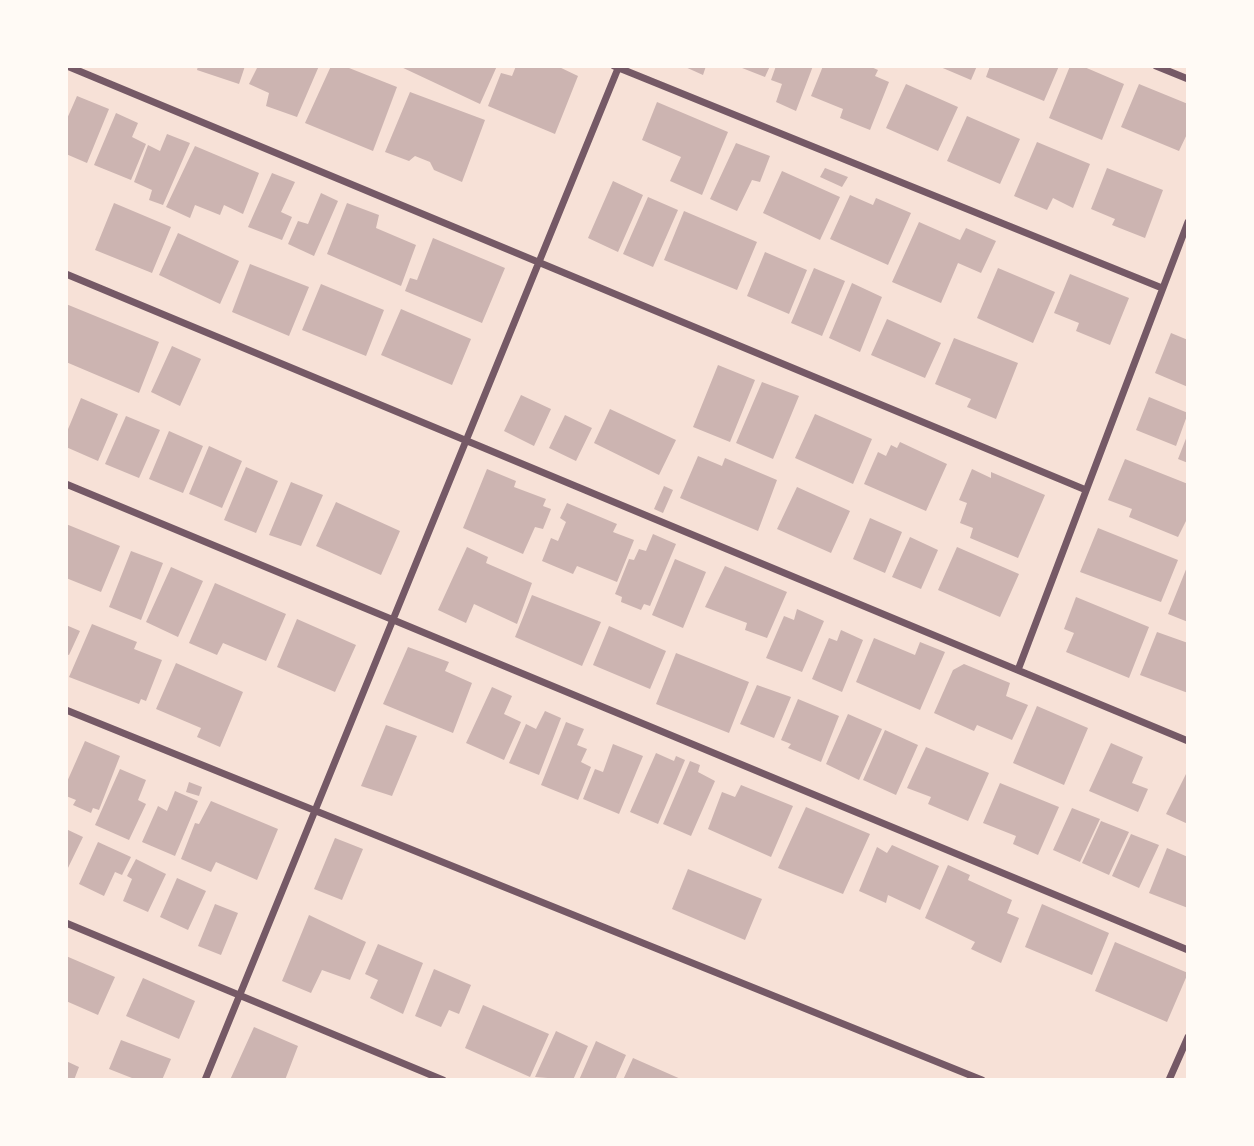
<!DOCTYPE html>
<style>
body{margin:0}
#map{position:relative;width:1254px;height:1146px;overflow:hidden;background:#f7e1d7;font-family:"Golos Text",sans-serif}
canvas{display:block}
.frame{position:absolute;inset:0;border:68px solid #fffaf5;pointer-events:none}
</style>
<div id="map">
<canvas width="1254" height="1146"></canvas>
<div class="frame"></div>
</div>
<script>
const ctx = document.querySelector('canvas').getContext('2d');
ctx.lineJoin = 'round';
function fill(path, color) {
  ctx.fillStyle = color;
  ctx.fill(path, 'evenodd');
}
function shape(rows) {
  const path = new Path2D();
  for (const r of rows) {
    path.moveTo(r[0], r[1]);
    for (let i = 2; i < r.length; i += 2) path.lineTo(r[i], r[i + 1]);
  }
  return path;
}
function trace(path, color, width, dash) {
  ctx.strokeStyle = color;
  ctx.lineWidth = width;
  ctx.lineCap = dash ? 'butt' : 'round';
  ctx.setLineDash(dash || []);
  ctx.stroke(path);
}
fill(shape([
 [198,66,245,66,239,84,197,70],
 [258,66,319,66,297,117,266,106,269,93,249,84],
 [331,66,344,66,397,87,373,151,305,123],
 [399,66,497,66,480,104],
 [516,66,557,66,578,76,555,134,488,106,501,73,512,76],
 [683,66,706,66,703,75],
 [737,66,770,66,765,77],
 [776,66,813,66,796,111,776,102,782,84,771,80],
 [823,66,869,66,878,70,875,76,889,82,870,130,840,118,843,109,811,96],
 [938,66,977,66,971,80],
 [990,66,1059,66,1044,101,986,77],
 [1070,66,1082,66,1124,84,1102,140,1049,118],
 [906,84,958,107,938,151,886,128],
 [1139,84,1188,104,1188,132,1179,151,1121,127],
 [410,92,485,120,462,182,434,170,430,162,415,156,409,161,385,152],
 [77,96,109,109,87,163,66,154,66,121],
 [657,102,728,132,702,195,670,181,681,157,642,140],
 [116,113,138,123,132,137,146,144,131,180,94,165],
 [967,116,1020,139,1000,184,947,161],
 [167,134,190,143,163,205,149,200,152,190,134,182,148,145,160,151],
 [1037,142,1090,164,1073,208,1053,198,1047,210,1014,196],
 [736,143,770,156,760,182,752,180,737,211,710,199],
 [195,146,259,173,243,214,224,205,220,215,195,205,190,218,166,207],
 [825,168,848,177,842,187,820,177],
 [1107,168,1163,190,1145,238,1112,225,1115,219,1091,209],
 [782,171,840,197,820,240,763,213],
 [272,173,295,182,281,212,292,217,282,240,248,227],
 [613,181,643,195,618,252,588,238],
 [321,193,338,201,314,256,288,244,298,221,308,224],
 [850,195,873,205,876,198,911,213,888,265,830,239],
 [648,197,678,210,653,267,623,254],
 [114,203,171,227,152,273,95,250],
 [347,203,379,215,376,228,416,245,401,286,327,254],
 [684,211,757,242,737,290,664,260],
 [919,222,960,240,966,228,996,241,981,273,958,263,941,303,892,282],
 [178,233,239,261,220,304,159,275],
 [433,238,505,268,482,323,405,291,410,278,417,280],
 [765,252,807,270,789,314,747,296],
 [250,264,309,287,289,336,232,312],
 [814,268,845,281,822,336,791,323],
 [998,268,1055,292,1033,343,977,318],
 [1070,274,1129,298,1110,345,1076,331,1079,323,1054,313],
 [852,283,882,297,860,352,829,338],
 [321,284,384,310,366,356,302,330],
 [66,304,159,342,139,393,66,362],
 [401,309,471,339,452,385,381,355],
 [887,319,941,343,925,378,871,355],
 [1171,333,1188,340,1188,387,1155,373],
 [954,338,1018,363,996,419,967,407,971,399,935,384],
 [172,346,201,359,180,406,151,392],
 [718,365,755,380,730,442,693,427],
 [762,382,799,396,773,459,736,443],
 [521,395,551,409,534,446,504,431],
 [1149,397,1188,413,1176,446,1136,430],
 [81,398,118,414,98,461,66,447,66,434],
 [610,409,676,440,659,475,594,443],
 [815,414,872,439,853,484,795,458],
 [565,415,592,428,576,461,549,448],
 [126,416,160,430,139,478,105,464],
 [169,431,203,446,183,493,149,479],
 [1187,436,1188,436,1188,463,1178,459],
 [900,442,947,464,926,511,864,484,878,452,886,456,891,445,897,448],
 [209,446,242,461,222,508,189,494],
 [698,456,722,466,725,458,777,480,758,531,680,498],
 [1125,459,1188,484,1188,517,1178,537,1129,517,1132,509,1108,500],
 [246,467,278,481,256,533,224,520],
 [487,469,516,481,514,487,546,499,543,506,551,509,543,529,535,527,523,554,463,528],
 [972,469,991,478,991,472,1045,495,1018,558,970,538,973,528,960,523,967,503,959,500],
 [291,482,323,495,301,546,269,535],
 [664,486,673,490,663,513,654,509],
 [797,487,850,511,831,553,777,529],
 [336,502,400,531,381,575,316,546],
 [567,503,617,524,613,532,634,540,617,582,577,566,573,574,542,561,551,538,558,541,566,522,560,518],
 [870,518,902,532,885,573,853,559],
 [66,524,120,546,101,592,66,578],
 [1098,528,1178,560,1161,602,1080,572],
 [653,534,676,544,650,606,644,604,641,610,621,602,622,597,615,594,629,559,634,560,639,549,646,551],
 [910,537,938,550,921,589,892,577],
 [467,547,488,557,486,563,532,583,517,624,474,604,466,623,438,610],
 [957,547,1019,574,1000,617,938,590],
 [131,551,163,563,141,620,109,607],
 [675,559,706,572,683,628,652,615],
 [725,566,787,592,767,638,745,630,747,623,705,607],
 [171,567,203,581,178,637,146,622],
 [1187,567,1188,568,1188,622,1168,614],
 [215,583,286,614,266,661,223,643,217,655,189,643],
 [532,595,601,622,582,666,515,637],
 [1076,597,1149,627,1129,678,1066,652,1074,633,1064,629],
 [797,609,824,621,802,672,766,658,784,616,794,620],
 [297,619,356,645,335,692,277,667],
 [92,624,137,642,134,649,162,660,146,701,141,699,139,704,69,677],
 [66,625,80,631,69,655,66,654],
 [609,626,666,651,650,689,593,665],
 [841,630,863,640,842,692,812,679,829,638,837,641],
 [1157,632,1188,643,1188,693,1140,675],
 [874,638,915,655,920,642,945,652,920,710,856,682],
 [408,647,449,662,445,671,472,683,453,733,383,704],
 [676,653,749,682,729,733,656,704],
 [176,663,243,692,220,747,197,737,201,728,156,709],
 [964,664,1010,683,1006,696,1028,705,1012,740,977,725,974,731,934,713,953,670],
 [757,685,791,697,774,738,740,724],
 [492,687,512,696,504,714,521,722,504,760,466,743],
 [798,699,839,716,821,762,788,748,791,744,781,740],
 [1037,706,1088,728,1064,785,1013,763],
 [545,711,561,718,539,775,509,763,526,724,536,729],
 [848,714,882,729,859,780,826,764],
 [566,722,584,729,577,745,587,749,581,762,591,767,578,800,541,785],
 [386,725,417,736,392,796,361,786],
 [885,730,918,745,896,795,863,780],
 [85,741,120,756,99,810,93,808,91,813,73,805,76,800,66,796,66,784],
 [1111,743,1143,757,1132,783,1148,789,1138,812,1089,791],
 [613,744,643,756,619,814,583,799,595,769,603,772],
 [926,747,989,773,968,821,928,804,931,797,907,788],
 [656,753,674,761,676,756,685,760,658,824,630,812],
 [690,761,700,765,698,772,715,781,691,836,663,824],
 [120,769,146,780,138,800,146,804,129,840,95,825],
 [1188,770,1188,824,1166,814],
 [189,782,202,787,199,796,186,792],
 [1000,783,1059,807,1038,855,1013,844,1016,836,983,823],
 [741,785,793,806,771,857,708,829,722,792,735,797],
 [175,791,198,801,175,856,142,842,158,806,167,811],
 [211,801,278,829,257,880,216,862,211,872,181,859,195,823,199,824],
 [806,807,870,834,843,894,778,868],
 [1072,808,1100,819,1080,862,1053,850],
 [1101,821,1129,832,1109,875,1082,863],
 [66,829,83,837,66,872],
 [1131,834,1159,845,1139,888,1112,876],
 [335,838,363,849,342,900,314,889],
 [98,842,131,857,122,875,115,872,104,896,79,884],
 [892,845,939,866,920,910,888,895,886,903,859,891,877,847,887,853],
 [1167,848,1188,857,1188,908,1149,893],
 [136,859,166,874,148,912,123,901,132,879,127,876],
 [948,865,970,875,968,880,1012,900,1007,913,1019,918,1001,963,971,949,975,942,925,918],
 [688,869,762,899,745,940,672,909],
 [177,878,206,891,188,930,160,917],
 [215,904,238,913,221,955,198,946],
 [1042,904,1109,933,1092,975,1025,947],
 [309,915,366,942,350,980,322,970,311,993,282,981],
 [1115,942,1188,973,1167,1022,1095,991],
 [378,944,423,963,403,1014,370,998,378,980,365,974],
 [66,956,115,977,98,1015,66,1001],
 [434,969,471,985,459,1014,449,1010,441,1027,415,1016],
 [143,978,195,1001,179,1039,126,1016],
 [483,1005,549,1034,530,1077,465,1048],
 [254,1027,298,1046,285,1080,230,1080],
 [556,1031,588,1046,573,1080,535,1077],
 [121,1040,171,1059,162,1080,137,1080,109,1069],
 [596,1041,626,1055,615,1080,579,1080],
 [633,1058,683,1080,623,1080],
 [66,1061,79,1067,74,1080,66,1080]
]), '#ccb4b1');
trace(shape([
 [67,66,1086,490],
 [614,66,1162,288],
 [1156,66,1188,79],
 [66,274,1188,741],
 [66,484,1188,950],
 [1018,670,1188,222],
 [66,710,982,1080],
 [66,923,443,1080],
 [205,1080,619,66],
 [1169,1080,1188,1037]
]), '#755966', 7);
</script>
